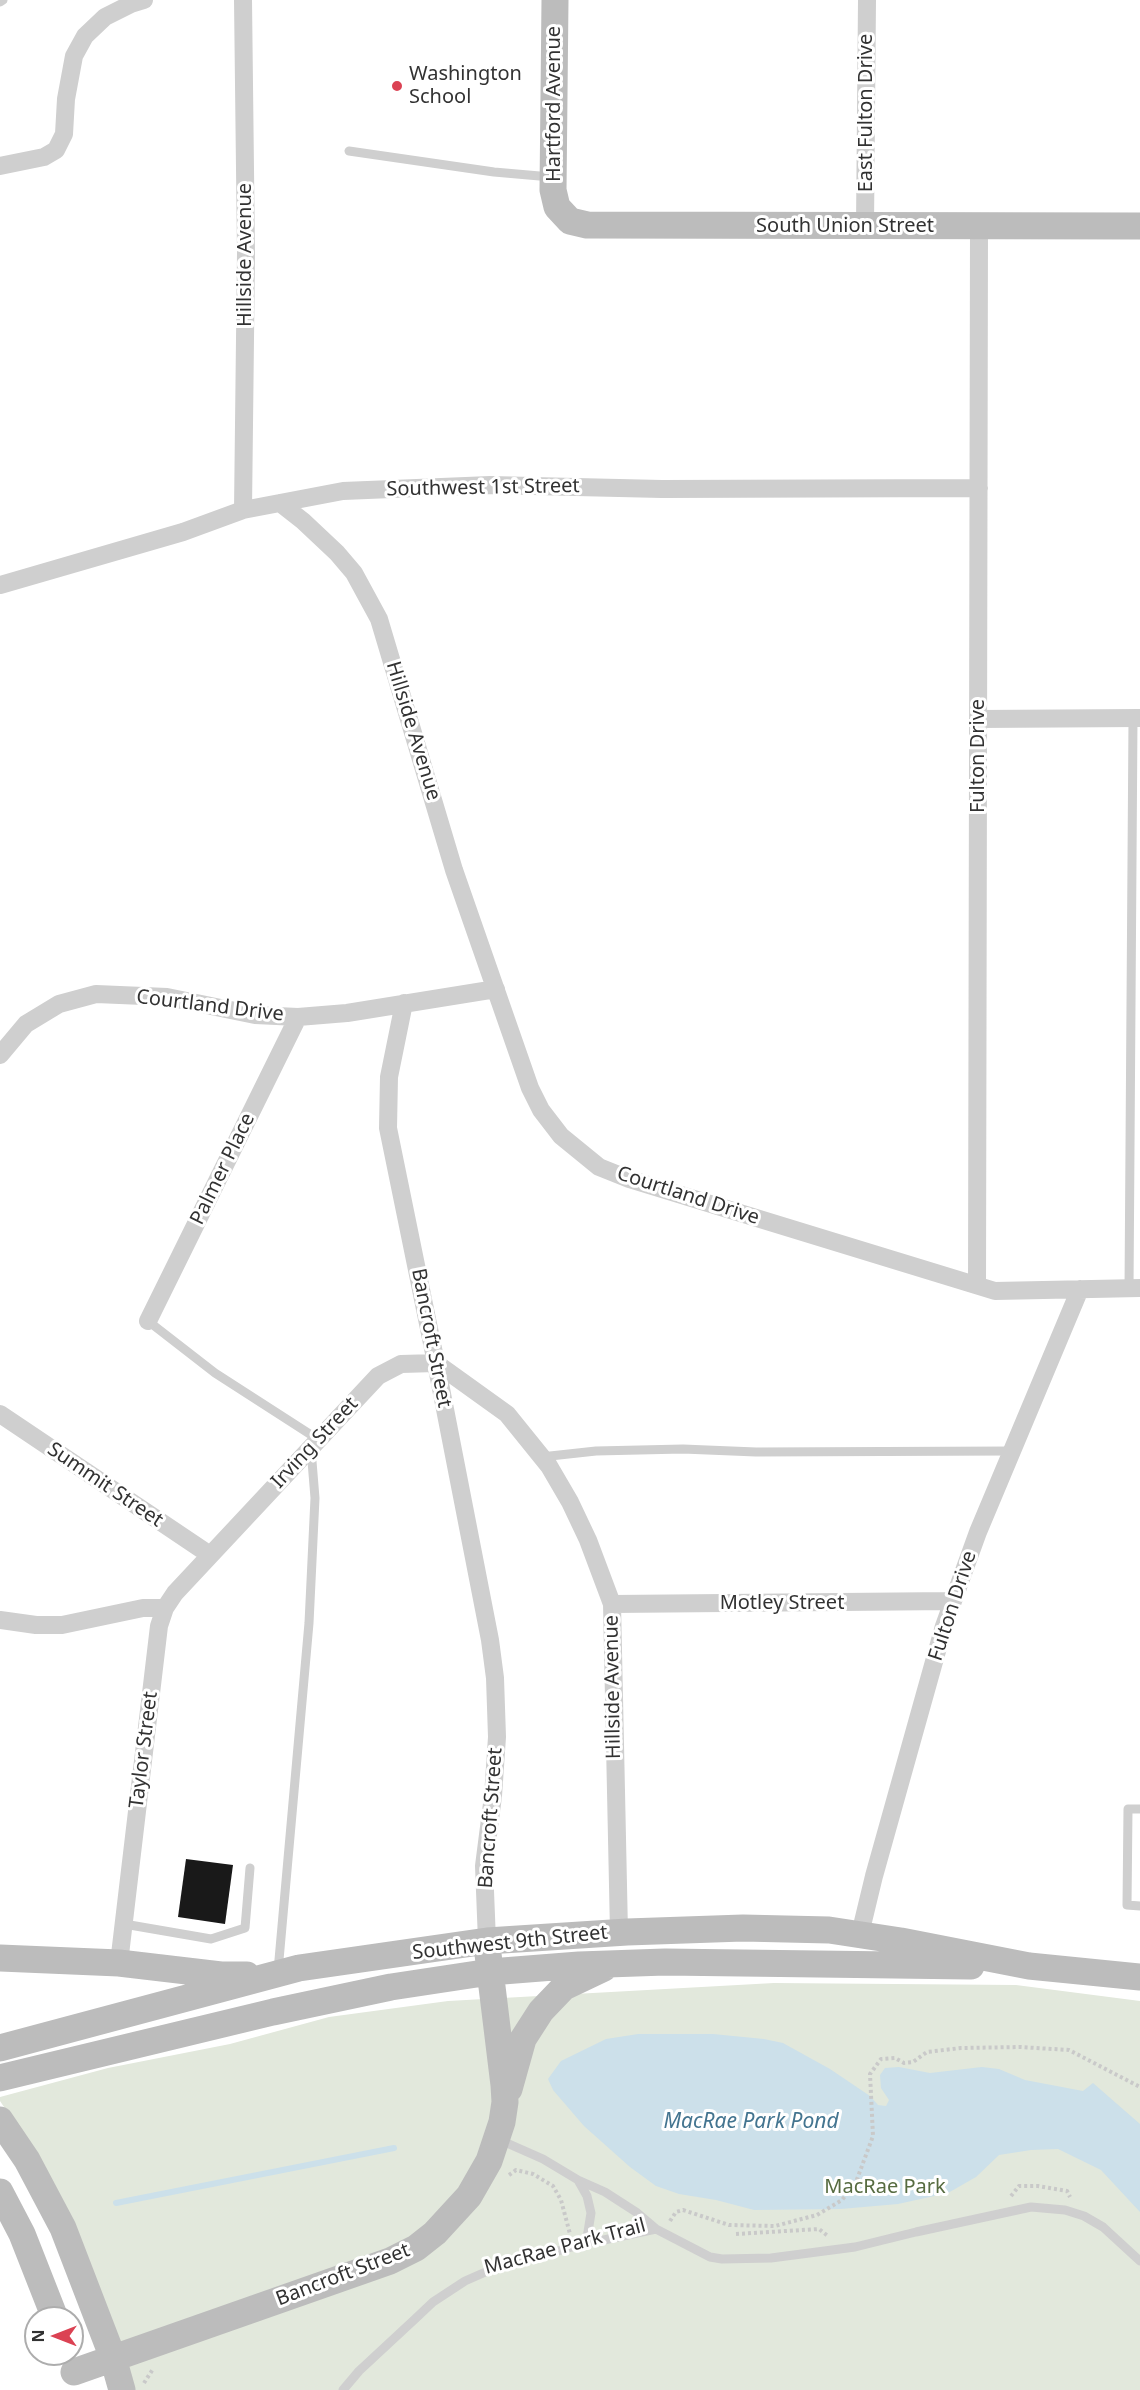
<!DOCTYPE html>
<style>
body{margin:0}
#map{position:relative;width:1140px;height:2390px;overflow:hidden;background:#fff;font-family:"Noto Sans",sans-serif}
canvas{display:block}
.north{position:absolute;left:24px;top:2306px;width:60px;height:60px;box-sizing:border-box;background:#fff;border:2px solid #adadad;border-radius:50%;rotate:270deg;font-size:16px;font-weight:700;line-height:24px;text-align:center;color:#323232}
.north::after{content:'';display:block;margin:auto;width:21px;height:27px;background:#db4253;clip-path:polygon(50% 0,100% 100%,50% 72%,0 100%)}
</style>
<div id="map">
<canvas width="1140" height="2390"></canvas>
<div class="north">N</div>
</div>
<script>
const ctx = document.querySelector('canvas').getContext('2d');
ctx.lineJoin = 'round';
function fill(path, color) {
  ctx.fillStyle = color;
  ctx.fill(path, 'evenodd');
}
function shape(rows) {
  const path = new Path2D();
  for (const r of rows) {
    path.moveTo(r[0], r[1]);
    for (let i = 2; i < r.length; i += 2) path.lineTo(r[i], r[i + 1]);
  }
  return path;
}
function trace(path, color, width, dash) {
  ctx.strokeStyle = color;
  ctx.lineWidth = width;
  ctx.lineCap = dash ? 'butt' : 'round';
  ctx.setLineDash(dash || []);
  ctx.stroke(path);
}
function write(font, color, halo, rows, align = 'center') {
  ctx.font = font + ' "Noto Sans",sans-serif';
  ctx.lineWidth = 6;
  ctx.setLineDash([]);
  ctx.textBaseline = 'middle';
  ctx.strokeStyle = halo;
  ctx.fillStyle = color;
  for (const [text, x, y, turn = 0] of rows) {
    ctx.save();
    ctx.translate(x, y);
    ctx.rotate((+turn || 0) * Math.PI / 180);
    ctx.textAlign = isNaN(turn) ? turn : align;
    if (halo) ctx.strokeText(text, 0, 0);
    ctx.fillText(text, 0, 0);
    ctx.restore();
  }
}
fill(shape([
 [774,1983,1016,1985,1140,2001,1140,2390,133,2390,16,2125,0,2101,0,2097,108,2068,230,2044,329,2017,448,2001]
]), '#e2e8dc');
fill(shape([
 [638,2034,713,2034,764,2039,783,2043,830,2069,870,2096,878,2105,886,2106,889,2100,881,2088,880,2075,885,2068,899,2067,930,2073,982,2067,999,2069,1025,2080,1083,2091,1093,2083,1140,2124,1140,2212,1101,2170,1058,2149,1031,2150,999,2155,976,2177,948,2193,898,2204,841,2209,754,2210,716,2200,679,2194,656,2186,630,2167,584,2126,553,2090,548,2079,561,2061,606,2039]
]), '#cce0ea');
trace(shape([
 [116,2203,394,2148]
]), '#cce0ea', 6);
fill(shape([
 [186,1859,233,1865,225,1924,178,1917]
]), '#191919');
trace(shape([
 [509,2175,516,2170,533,2174,553,2186,561,2200,570,2234],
 [1011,2196,1019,2186,1038,2186,1067,2191,1070,2197],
 [670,2221,676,2212,683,2210,729,2225,775,2226,817,2215,842,2200,856,2182,873,2136,870,2074,881,2059,895,2058,904,2063,913,2062,927,2052,961,2048,1020,2047,1069,2050,1140,2087],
 [736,2234,819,2229,828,2236],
 [144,2383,153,2369]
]), '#c9c9c9', 4, [3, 3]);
trace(shape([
 [0,2,3,0],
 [349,151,494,172,551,177],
 [1129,1288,1133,718],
 [148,1321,215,1373,319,1440],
 [541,1457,596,1451,683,1449,756,1452,1012,1451],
 [1140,1809,1128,1809,1127,1905,1140,1906],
 [124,1924,211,1939,245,1928,250,1868],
 [278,1971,309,1623,315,1498,311,1449],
 [500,2140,543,2159,578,2180,605,2192,636,2212,656,2229,710,2257,722,2259,771,2258,855,2247,916,2232,1031,2207,1065,2210,1084,2216,1103,2227,1140,2261],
 [580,2245,656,2229],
 [343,2390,359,2371,415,2319,433,2302,465,2281,490,2270,579,2245,587,2238,591,2213,587,2196,578,2180]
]), '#cfcfcf', 9);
trace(shape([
 [0,166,44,157,56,150,64,134,66,99,74,56,85,36,105,17,131,4,144,0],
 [865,226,867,0],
 [280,503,303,521,337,553,354,573,379,619,454,870,530,1088,541,1110,561,1136,599,1167,629,1179,995,1291,1140,1288],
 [243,510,246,253,243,0],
 [0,585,183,532,243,510,343,491,490,485,662,489,979,488],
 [978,719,1140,718],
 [404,1003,389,1077,388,1128,436,1363,490,1640,495,1678,497,1737,493,1796,484,1866,487,1941],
 [0,1055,26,1024,59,1004,96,994,167,997,255,1015,298,1017,347,1013,496,989],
 [977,1285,979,226],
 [148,1321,298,1017],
 [0,1414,210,1555],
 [612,1604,953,1601],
 [0,1620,36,1625,62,1625,143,1608,165,1608],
 [860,1934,874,1876,944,1626,978,1532,1080,1289],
 [119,1963,159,1626,165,1608,175,1593,378,1376,401,1364,436,1363,507,1414,549,1466,570,1502,588,1540,612,1604,619,1932]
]), '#cfcfcf', 18);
trace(shape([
 [555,0,553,190,557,207,570,221,587,225,1140,226],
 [0,1958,119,1963,221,1975,247,1975],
 [0,2048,299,1968,487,1941,627,1932,743,1928,829,1930,901,1941,1029,1966,1140,1977],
 [0,2078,273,2012,391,1987,490,1972,579,1965,665,1962,971,1966],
 [509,2089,523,2039,541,2011,564,1987,604,1968],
 [0,2120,27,2160,63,2228,113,2358,122,2390],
 [0,2192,22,2234,55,2318],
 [74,2372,390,2261,416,2248,435,2233,469,2196,489,2161,502,2122,505,2102,504,2085,488,1954]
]), '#bcbcbc', 27);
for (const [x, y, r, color] of [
 [397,86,6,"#db4253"]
]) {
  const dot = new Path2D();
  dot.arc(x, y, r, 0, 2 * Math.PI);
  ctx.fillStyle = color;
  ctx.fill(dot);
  trace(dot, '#fff', 2);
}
write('20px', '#323232', '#fff', [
 ["Washington",409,74],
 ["School",409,97]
], 'left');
write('20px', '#323232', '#fff', [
 ["Hartford Avenue",554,104,-90],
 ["East Fulton Drive",866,113,-90],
 ["South Union Street",845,226],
 ["Hillside Avenue",245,255,-90],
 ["Southwest 1st Street",483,488,-1],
 ["Hillside Avenue",413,731,73],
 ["Fulton Drive",978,756,-90],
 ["Courtland Drive",210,1006,7],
 ["Palmer Place",223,1169,-64],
 ["Courtland Drive",688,1196,18],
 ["Bancroft Street",431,1338,79],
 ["Irving Street",315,1443,-47],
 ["Summit Street",105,1485,34],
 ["Motley Street",782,1603],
 ["Fulton Drive",953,1606,-72],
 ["Hillside Avenue",613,1687,-91],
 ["Taylor Street",144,1750,-83],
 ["Bancroft Street",491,1818,-86],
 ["Southwest 9th Street",510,1943,-6],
 ["MacRae Park Trail",565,2247,-15],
 ["Bancroft Street",343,2275,-21]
]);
write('20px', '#576c41', '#fff', [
 ["MacRae Park",885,2187]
]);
write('italic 21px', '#447590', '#fff', [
 ["MacRae Park Pond",751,2122]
]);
</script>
